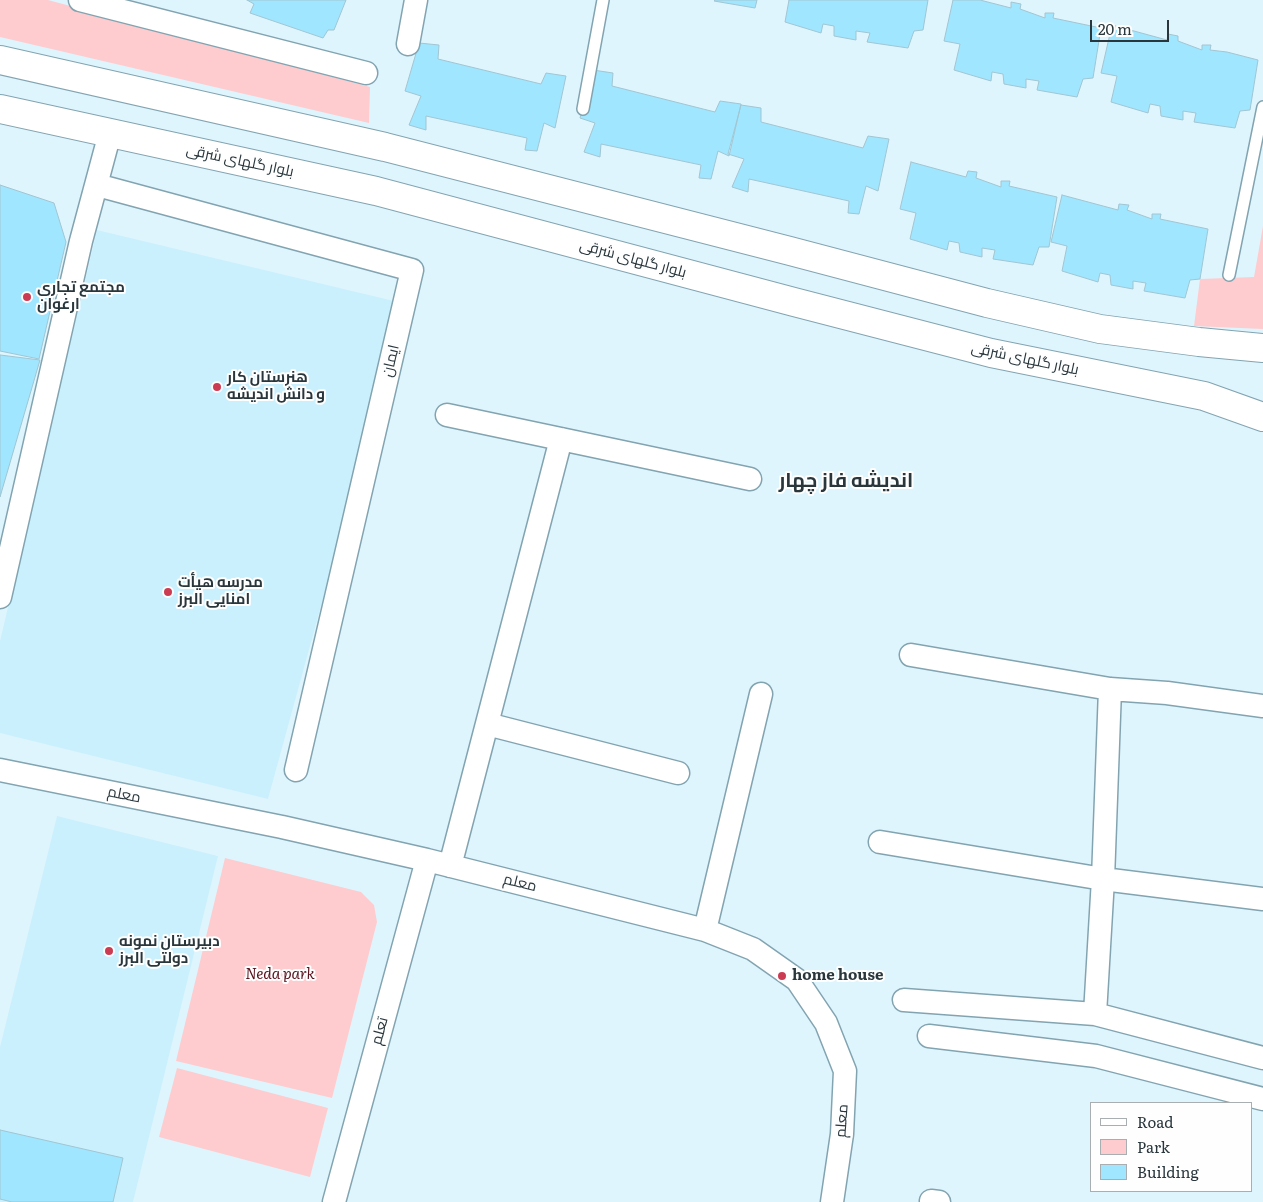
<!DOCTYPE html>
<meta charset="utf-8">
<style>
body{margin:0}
#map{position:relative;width:1263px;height:1202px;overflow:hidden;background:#dff5fd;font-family:Literata,serif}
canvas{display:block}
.legend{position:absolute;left:1090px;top:1102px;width:162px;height:90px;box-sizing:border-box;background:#fefefe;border:1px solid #a9aeb1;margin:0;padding:6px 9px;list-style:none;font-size:15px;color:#29373d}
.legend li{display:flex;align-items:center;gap:10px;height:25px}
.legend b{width:25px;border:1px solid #a9aeb1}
.scale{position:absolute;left:1090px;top:20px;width:79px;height:22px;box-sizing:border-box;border:2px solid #29373d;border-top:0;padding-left:6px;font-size:15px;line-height:18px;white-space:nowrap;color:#29373d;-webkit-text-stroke:4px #fefefe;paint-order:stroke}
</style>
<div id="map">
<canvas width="1263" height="1202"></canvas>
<ul class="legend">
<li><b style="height:6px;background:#fff"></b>Road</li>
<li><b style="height:14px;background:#feccce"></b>Park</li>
<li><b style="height:14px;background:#a0e6ff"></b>Building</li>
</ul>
<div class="scale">20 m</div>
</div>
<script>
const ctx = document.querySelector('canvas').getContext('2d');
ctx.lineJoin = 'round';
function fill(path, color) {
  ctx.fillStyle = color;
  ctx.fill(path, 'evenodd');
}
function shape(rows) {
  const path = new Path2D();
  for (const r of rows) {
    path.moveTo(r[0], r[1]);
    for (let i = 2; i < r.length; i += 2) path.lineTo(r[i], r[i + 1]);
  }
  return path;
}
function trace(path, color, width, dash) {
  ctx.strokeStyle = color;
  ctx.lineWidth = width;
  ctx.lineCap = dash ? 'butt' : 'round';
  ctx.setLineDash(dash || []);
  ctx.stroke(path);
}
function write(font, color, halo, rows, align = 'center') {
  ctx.font = font + ' Literata,Cairo,serif';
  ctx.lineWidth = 4;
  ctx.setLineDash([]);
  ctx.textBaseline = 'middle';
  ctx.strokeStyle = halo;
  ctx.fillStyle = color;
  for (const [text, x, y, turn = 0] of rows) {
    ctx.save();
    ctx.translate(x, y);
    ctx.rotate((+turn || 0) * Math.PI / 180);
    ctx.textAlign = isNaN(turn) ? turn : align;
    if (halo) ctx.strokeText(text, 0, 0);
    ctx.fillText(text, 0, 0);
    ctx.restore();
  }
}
fill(shape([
 [97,230,394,301,338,544,268,799,0,733,0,641],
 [57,816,218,856,133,1202,0,1202,0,1047]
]), '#cbf0fd');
fill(shape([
 [0,0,48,0,370,87,369,123,0,37],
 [1263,226,1263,329,1194,326,1200,279,1254,277],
 [225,858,361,892,374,905,377,922,332,1098,176,1061],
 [177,1068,328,1108,310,1177,159,1137]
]), '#feccce');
const building = shape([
 [247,0,346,0,334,30,328,30,323,38,250,13,254,4,247,0],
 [715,0,757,0,755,8,714,1,715,0],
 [789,0,928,0,923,30,914,31,908,48,867,42,870,33,856,31,856,40,834,36,834,26,823,24,821,33,785,22,789,0],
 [953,0,980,0,1011,8,1011,2,1021,4,1020,9,1045,18,1045,13,1054,13,1053,18,1101,28,1093,78,1083,79,1077,97,1037,90,1039,81,1026,79,1026,88,1004,84,1003,74,992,72,991,81,954,70,960,44,944,41,953,0],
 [1112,25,1167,40,1168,34,1178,36,1178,41,1202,50,1202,45,1211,45,1210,50,1227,52,1258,60,1250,110,1240,111,1235,128,1194,122,1196,113,1183,111,1183,120,1161,116,1160,106,1150,104,1148,113,1111,102,1117,76,1101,73,1112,25],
 [419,43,439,45,438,59,541,84,546,73,566,76,555,128,544,123,537,151,525,150,527,138,426,116,426,130,409,125,421,96,405,91,419,43],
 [593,70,613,73,612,86,715,112,720,101,741,104,729,156,718,151,711,179,699,178,701,165,601,144,600,157,584,152,595,123,580,118,593,70],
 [741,105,761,108,761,122,863,148,868,136,889,139,878,191,866,186,859,214,848,213,849,201,749,179,748,192,732,187,744,159,728,154,741,105],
 [911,162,966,177,968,171,977,172,976,178,1001,187,1001,181,1010,181,1009,186,1057,197,1049,247,1039,247,1033,265,993,259,995,250,982,248,982,257,960,252,959,243,949,241,947,250,910,239,916,213,900,209,911,162],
 [0,185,54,203,66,242,39,359,0,351,0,185],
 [1062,195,1118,210,1119,204,1129,205,1127,210,1152,219,1152,214,1161,214,1160,219,1208,229,1200,279,1190,280,1185,298,1144,291,1146,283,1133,281,1133,289,1111,285,1110,275,1100,273,1098,282,1062,271,1067,246,1051,242,1062,195],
 [0,355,40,360,0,497,0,355],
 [0,1130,123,1158,113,1202,12,1202,0,1199,0,1130]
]);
fill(building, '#a0e6ff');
trace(building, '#a1c5d2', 1);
const service = shape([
 [583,109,603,0],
 [1229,275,1263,107]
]);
const minor = shape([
 [80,0,366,73],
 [408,44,416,0],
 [97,185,412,270,296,770],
 [447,415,750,479],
 [0,597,81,241,110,133],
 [911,655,1110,689,1167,693,1263,706],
 [487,724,678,773],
 [0,770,282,827,427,860,705,930,753,949,797,980,826,1023,845,1071,842,1134,832,1202],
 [880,842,1103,879,1263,899],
 [450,866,561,439],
 [705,930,761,694],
 [904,1000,1095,1014,1263,1058],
 [1095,1014,1103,879,1110,689],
 [929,1036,1096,1056,1263,1099],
 [931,1201,939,1202],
 [334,1202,427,860]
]);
const secondary = shape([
 [0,60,385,147,790,251,987,303,1100,329,1199,342,1263,348],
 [0,109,376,191,794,302,991,353,1204,396,1263,417]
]);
trace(service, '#82a4b1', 14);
trace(minor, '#82a4b1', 25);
trace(secondary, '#82a4b1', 30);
trace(service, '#fff', 11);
trace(minor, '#fff', 22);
trace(secondary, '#fff', 28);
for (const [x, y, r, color] of [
 [27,297,5,"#cb3b52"],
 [217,387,5,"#cb3b52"],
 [168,592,5,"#cb3b52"],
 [109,951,5,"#cb3b52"],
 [782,976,5,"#cb3b52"]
]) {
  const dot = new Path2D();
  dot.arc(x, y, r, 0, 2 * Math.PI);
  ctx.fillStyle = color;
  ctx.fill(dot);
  trace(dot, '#fefefe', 2);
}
write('15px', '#29373d', '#fefefe', [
 ["بلوار گلهای شرقی",240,161,12],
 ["بلوار گلهای شرقی",633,259,15],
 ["بلوار گلهای شرقی",1025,359,12],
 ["ایمان",391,361,-77],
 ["معلم",124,795,11],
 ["معلم",520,883,14],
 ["تعلم",380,1031,-75],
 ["معلم",842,1121,-86]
]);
write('bold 15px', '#29373d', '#fefefe', [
 ["مجتمع تجاری",37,288],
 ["ارغوان",37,305],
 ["هنرستان کار",227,378],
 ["و دانش اندیشه",227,395],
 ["مدرسه هیأت",178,583],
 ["امنایی البرز",178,600],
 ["دبیرستان نمونه",119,942],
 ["دولتی البرز",119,959],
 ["home house",792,976]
], 'left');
write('italic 15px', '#57111d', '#fefefe', [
 ["Neda park",280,975]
]);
write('bold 20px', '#29373d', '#fefefe', [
 ["اندیشه فاز چهار",846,481]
]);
</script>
